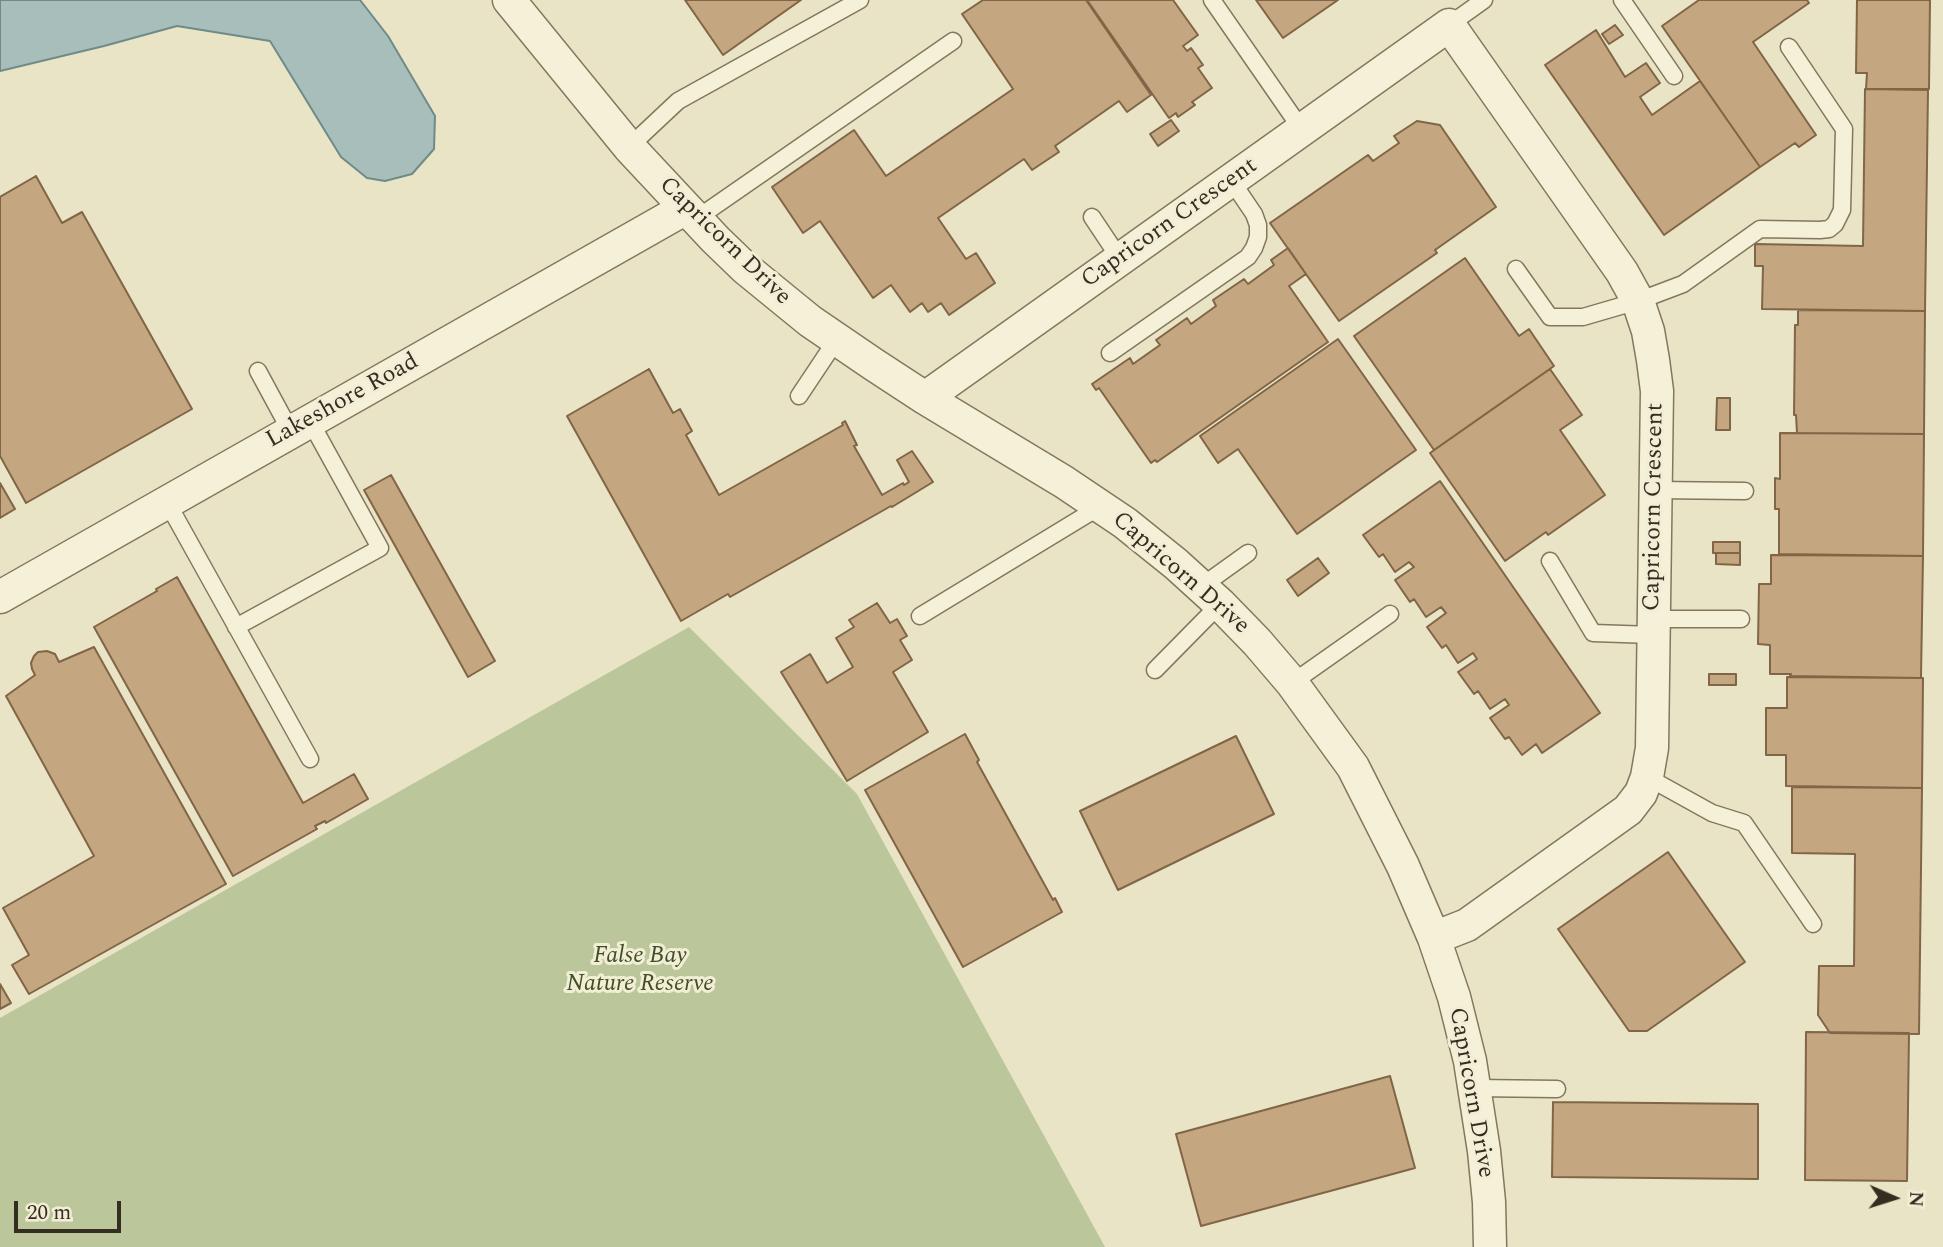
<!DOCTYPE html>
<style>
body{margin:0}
#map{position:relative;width:1943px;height:1247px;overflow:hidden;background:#eae4c6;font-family:Spectral,serif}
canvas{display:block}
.north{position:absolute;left:1859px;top:1163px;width:70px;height:70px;-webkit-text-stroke:5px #f2eed5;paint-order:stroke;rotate:93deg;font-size:19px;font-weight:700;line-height:28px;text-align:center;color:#352d20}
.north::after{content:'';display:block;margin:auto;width:24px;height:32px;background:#352d20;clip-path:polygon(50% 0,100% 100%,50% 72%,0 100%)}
.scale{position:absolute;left:14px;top:1201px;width:107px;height:32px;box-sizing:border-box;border:4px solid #352d20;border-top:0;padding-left:9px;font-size:21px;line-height:24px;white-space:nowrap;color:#352d20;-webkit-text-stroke:5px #f2eed5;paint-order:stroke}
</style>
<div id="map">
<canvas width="1943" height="1247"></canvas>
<div class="north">N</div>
<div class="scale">20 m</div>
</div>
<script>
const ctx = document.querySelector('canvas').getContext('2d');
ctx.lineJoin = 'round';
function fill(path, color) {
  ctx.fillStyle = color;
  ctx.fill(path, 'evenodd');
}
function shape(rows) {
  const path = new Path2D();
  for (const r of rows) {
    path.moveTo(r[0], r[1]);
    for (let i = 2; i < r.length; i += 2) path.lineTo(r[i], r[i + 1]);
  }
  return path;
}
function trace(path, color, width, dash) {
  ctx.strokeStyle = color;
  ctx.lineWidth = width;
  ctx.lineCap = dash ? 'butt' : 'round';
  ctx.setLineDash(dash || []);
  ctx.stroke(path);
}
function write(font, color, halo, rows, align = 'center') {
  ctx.font = font + ' Spectral,serif';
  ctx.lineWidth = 6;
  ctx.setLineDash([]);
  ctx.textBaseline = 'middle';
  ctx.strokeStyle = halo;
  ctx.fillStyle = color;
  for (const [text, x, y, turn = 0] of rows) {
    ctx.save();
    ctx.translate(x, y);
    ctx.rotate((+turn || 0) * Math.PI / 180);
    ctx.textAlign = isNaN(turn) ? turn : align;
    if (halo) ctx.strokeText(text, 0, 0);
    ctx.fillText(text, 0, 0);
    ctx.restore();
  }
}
fill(shape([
 [689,627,857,794,1105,1247,0,1247,0,1018]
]), '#bbc79b');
const water = shape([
 [0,0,360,0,388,36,435,116,434,149,412,174,385,181,367,178,341,157,270,41,177,26,104,46,0,71,0,0]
]);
fill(water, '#a7beba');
trace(water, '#6f8b88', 2);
const building = shape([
 [685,0,801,0,723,55,685,0],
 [983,0,1086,0,1151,95,1127,112,1119,101,1055,146,1059,152,1032,170,1024,159,938,218,966,259,976,253,995,283,949,315,941,303,928,312,922,303,910,312,891,285,873,298,820,221,803,233,772,187,854,130,886,176,1013,89,962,14,983,0],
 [1087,0,1173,0,1198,35,1183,46,1187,51,1191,48,1203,65,1198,68,1212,88,1192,102,1195,105,1178,117,1176,113,1169,118,1087,0],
 [1256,0,1338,0,1283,38,1256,0],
 [1699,0,1807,0,1809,3,1753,42,1816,135,1799,147,1795,143,1760,167,1662,26,1699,0],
 [1857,0,1930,0,1929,89,1866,89,1867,73,1856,73,1857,0],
 [1615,25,1623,35,1609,44,1602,34,1615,25],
 [1596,30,1625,77,1646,63,1660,83,1640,97,1652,115,1700,81,1760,167,1664,235,1545,65,1596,30],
 [1865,89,1928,90,1925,311,1762,309,1763,266,1755,266,1755,244,1863,246,1865,89],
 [1171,120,1179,131,1158,146,1150,134,1171,120],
 [1417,121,1440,125,1496,207,1435,250,1437,253,1339,321,1270,223,1368,155,1373,161,1399,143,1394,136,1417,121],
 [36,176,62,223,82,212,192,409,26,503,0,456,0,197,36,176],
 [1288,248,1306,274,1289,286,1328,342,1157,462,1155,460,1151,463,1099,388,1096,390,1092,384,1130,358,1133,364,1160,345,1156,340,1187,318,1191,324,1216,306,1213,300,1244,279,1248,284,1274,265,1271,260,1288,248],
 [1465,258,1519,336,1529,329,1554,366,1434,450,1354,336,1465,258],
 [1798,310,1925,311,1924,434,1797,433,1796,415,1794,415,1795,325,1798,325,1798,310],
 [1338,339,1416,450,1297,534,1238,449,1218,463,1200,436,1338,339],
 [649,369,673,413,680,409,692,431,686,435,719,495,843,425,842,423,845,421,857,445,854,446,882,495,903,483,904,485,909,482,897,460,912,451,933,482,892,507,891,506,730,597,728,594,681,621,567,416,649,369],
 [1550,369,1582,415,1560,430,1605,495,1548,535,1546,532,1505,561,1430,453,1550,369],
 [1717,398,1730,398,1730,430,1716,430,1717,398],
 [1780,433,1924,434,1923,556,1779,554,1779,509,1775,509,1775,478,1780,479,1780,433],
 [391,475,495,661,468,677,364,490,391,475],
 [1440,481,1600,713,1542,753,1536,744,1522,755,1509,737,1505,739,1490,718,1509,705,1505,699,1490,709,1478,691,1474,694,1458,672,1477,659,1473,653,1458,663,1446,645,1442,648,1427,627,1446,613,1441,607,1426,617,1414,599,1410,602,1395,580,1414,567,1409,562,1395,572,1383,554,1379,557,1363,535,1440,481],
 [0,483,15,509,0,518,0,483],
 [1713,542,1740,542,1740,553,1713,553,1713,542],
 [1716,553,1740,553,1740,565,1716,564,1716,553],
 [1771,555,1923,556,1921,678,1790,676,1791,674,1770,674,1770,645,1758,644,1759,584,1771,584,1771,555],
 [1318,558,1329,573,1298,596,1287,580,1318,558],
 [177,577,303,803,354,774,368,799,326,823,325,821,315,826,317,829,233,876,94,627,157,591,156,589,177,577],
 [877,603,890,623,897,619,907,636,900,640,912,660,893,672,928,732,847,781,781,672,810,654,827,683,853,667,836,638,854,627,849,620,877,603],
 [94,647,226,884,29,994,12,965,29,955,3,908,94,856,6,696,35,675,32,669,31,663,34,656,38,652,47,651,55,654,59,662,94,647],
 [1709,674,1736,674,1736,685,1709,685,1709,674],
 [1787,677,1923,678,1922,788,1786,786,1786,755,1766,755,1766,708,1787,708,1787,677],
 [965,734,979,760,977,762,1053,900,1055,898,1062,912,963,967,865,790,965,734],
 [1236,736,1274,814,1118,890,1080,811,1236,736],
 [1792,787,1922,788,1919,1034,1830,1033,1818,1015,1819,966,1854,966,1855,854,1792,853,1792,787],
 [1668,852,1745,962,1647,1031,1629,1031,1558,929,1668,852],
 [0,984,11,1003,0,1009,0,984],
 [1806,1032,1909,1033,1907,1181,1805,1180,1806,1032],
 [1390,1076,1415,1168,1201,1226,1176,1134,1390,1076],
 [1553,1102,1758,1104,1758,1179,1552,1177,1553,1102]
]);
fill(building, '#c4a680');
trace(building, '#806546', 2);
const service = shape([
 [1212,0,1302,130],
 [1622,0,1674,76],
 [1449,25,1484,0],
 [629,147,678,101,860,0],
 [1092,217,1120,259],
 [696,219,953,41],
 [1516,269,1550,317,1583,317,1638,301,1683,284,1760,229,1820,230,1829,229,1835,224,1842,210,1844,129,1789,47],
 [1110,353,1248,257,1254,248,1258,237,1258,225,1254,214,1231,180],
 [258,371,291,432],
 [799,396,837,339],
 [1655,490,1745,491],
 [167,502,310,759],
 [1550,561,1593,633,1653,635],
 [1202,586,1248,553],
 [920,616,1101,506],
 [1653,619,1741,619],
 [236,627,380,548,310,421],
 [1155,670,1220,604],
 [1292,683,1390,614],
 [1647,777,1712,813,1744,823,1813,924],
 [1474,1088,1557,1089]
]);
const minor = shape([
 [509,0,629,147,715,239,745,268,810,321,873,364,925,398,1064,482,1125,523,1176,564,1220,604,1257,642,1292,683,1353,767,1403,866,1434,938,1454,997,1470,1061,1484,1151,1489,1202,1490,1247],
 [925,398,1449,25,1622,272,1638,301,1648,331,1653,360,1657,391,1652,748,1647,777,1641,793,1628,810,1467,925,1434,938],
 [0,597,686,208]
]);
trace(service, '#83775d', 19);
trace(minor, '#83775d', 35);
trace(service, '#f5f1d8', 16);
trace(minor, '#f5f1d8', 32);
write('24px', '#352d20', '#f2eed5', [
 ["Capricorn Crescent",1170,224,-35],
 ["Capricorn Drive",724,242,44],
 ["Lakeshore Road",343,402,-29],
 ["Capricorn Crescent",1655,507,-89],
 ["Capricorn Drive",1180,574,41],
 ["Capricorn Drive",1470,1093,80]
]);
write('italic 24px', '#404f28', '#f2eed5', [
 ["False Bay",640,957],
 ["Nature Reserve",640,985]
]);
</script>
